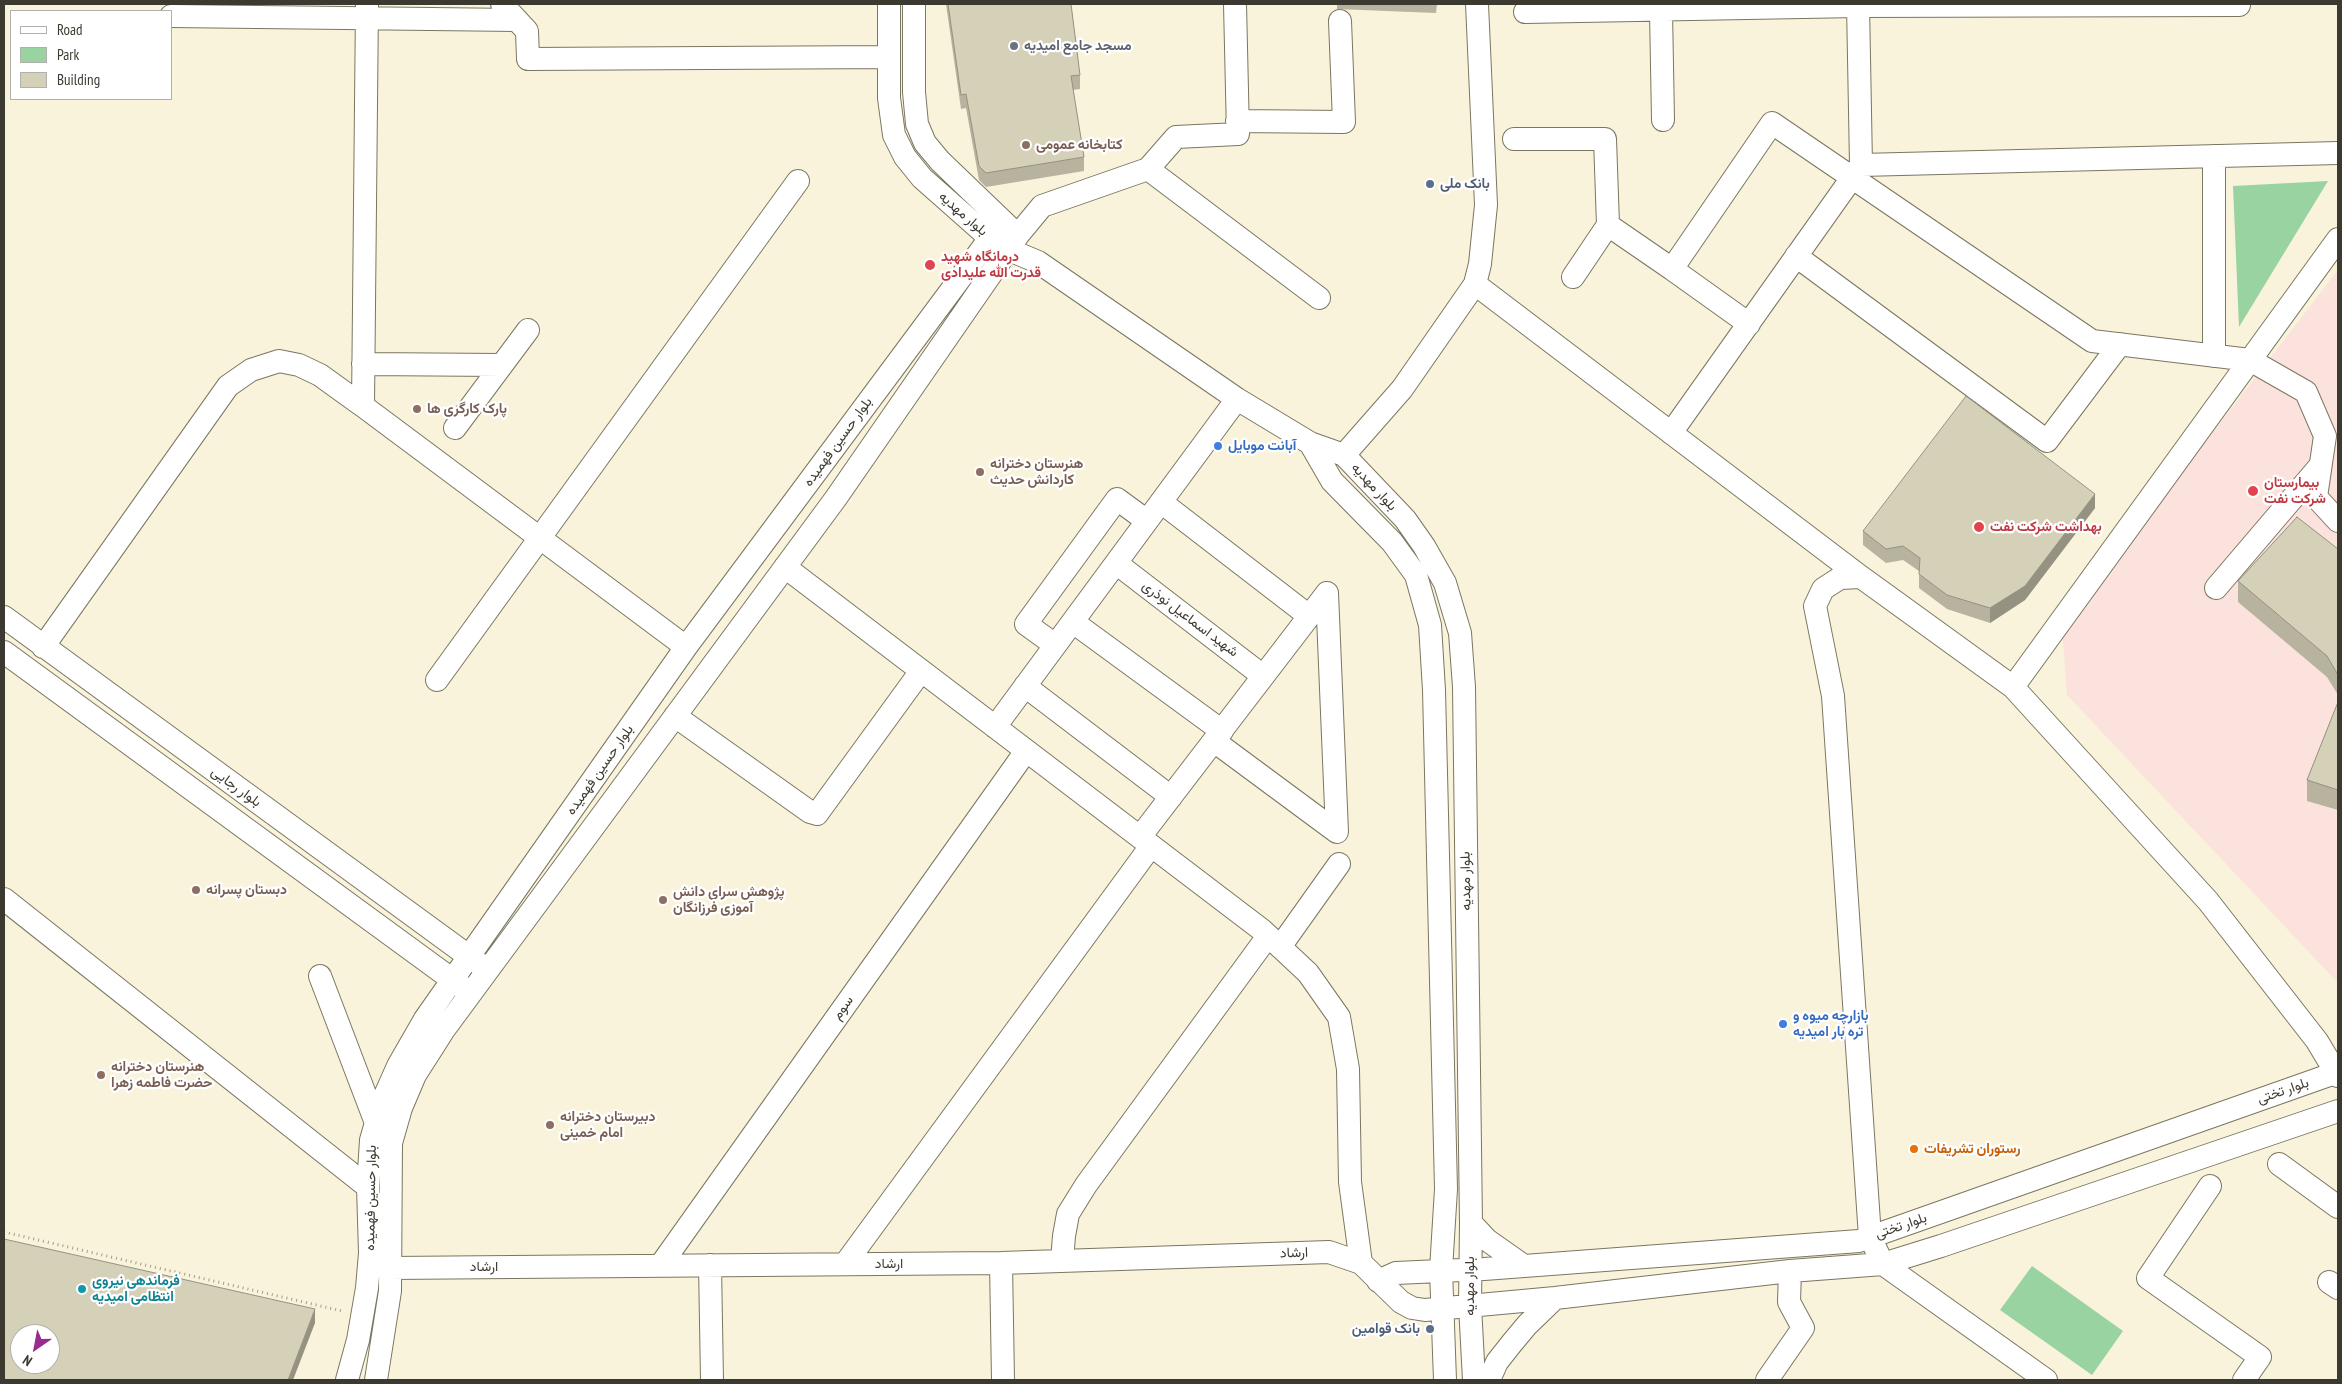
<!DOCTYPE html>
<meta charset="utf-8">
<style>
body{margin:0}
#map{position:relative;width:2342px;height:1384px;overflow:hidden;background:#f9f3db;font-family:"PT Sans Narrow",sans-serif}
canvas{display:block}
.frame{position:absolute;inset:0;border:5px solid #3c3a30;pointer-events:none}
.legend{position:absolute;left:10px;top:10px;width:162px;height:90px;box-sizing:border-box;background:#fff;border:1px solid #b1b0ac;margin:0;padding:6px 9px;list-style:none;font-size:15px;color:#3c3a30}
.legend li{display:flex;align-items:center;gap:10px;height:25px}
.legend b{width:25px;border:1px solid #b1b0ac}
.north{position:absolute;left:10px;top:1324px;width:50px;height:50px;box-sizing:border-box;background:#fff;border:1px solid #b1b0ac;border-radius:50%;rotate:213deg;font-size:14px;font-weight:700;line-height:20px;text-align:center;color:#3c3a30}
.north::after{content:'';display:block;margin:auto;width:18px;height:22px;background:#972d90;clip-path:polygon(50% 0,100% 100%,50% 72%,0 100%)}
</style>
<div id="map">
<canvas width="2342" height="1384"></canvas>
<div class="frame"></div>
<ul class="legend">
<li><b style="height:6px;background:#fff"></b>Road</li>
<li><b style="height:14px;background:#99d3a1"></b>Park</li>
<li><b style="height:14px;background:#d5d0b8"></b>Building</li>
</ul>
<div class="north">N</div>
</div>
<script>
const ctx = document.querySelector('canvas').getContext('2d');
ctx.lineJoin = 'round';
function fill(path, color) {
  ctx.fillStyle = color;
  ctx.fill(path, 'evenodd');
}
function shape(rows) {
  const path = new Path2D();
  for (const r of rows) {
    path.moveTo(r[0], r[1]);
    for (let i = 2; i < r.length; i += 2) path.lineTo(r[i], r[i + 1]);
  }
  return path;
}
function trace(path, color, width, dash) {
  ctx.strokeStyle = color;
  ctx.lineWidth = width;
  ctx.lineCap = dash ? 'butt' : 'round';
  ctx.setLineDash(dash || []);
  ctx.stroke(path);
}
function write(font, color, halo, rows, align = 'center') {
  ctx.font = font + ' "PT Sans Narrow",Vazirmatn,sans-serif';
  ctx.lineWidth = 4.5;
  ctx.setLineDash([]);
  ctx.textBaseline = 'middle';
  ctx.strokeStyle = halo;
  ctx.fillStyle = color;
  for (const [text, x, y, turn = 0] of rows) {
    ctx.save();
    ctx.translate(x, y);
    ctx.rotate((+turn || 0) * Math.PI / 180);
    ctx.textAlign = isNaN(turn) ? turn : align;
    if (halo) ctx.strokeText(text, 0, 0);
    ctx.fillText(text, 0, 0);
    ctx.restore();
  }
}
fill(shape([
 [2338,270,2338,983,2067,695,2062,628]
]), '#fce2dc');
fill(shape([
 [2328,181,2239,327,2233,186],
 [2032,1266,2123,1331,2092,1375,2000,1310]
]), '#99d3a1');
const minor = shape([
 [502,4,527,31,528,59,889,57],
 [889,4,889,98,894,135,905,157,922,178,991,239,1007,249,1038,262,1237,399,1310,443,1344,455,1405,519,1424,546,1445,583,1460,633,1464,687,1471,1223,1470,1306,1474,1380],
 [914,4,914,92,917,124,925,143,940,161,1014,232],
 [1661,11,1663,120],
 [1525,12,1858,6,2239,5],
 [171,16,517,20],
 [1237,121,1344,122,1340,21],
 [1514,139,1605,139,1608,225,1672,269],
 [1861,165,2338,153],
 [1148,169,1176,137,1238,134,1235,4],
 [1796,256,2047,441,2120,344],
 [1573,277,1608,225],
 [1475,284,1861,577,2013,687,2208,901,2317,1041,2338,1076],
 [1749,324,1672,269,1772,123,2092,341,2250,360,2306,392,2325,436,2316,497,2338,521],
 [2214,356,2214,156],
 [363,364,502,365],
 [363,406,686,647],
 [455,428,528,330],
 [1671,433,1861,165,1858,4],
 [1310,443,1332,481,1392,542,1416,575,1430,625,1434,690,1446,1189,1441,1270,1445,1380],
 [1344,455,1402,389,1475,284,1480,264,1486,205,1477,4],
 [1161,502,1309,616],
 [1116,563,1263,676],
 [785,567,1262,930,1308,973,1339,1017,1348,1069,1350,1182,1361,1263],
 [1861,577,1840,578,1823,589,1815,606,1833,696,1870,1237,1883,1264,2046,1380],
 [2216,588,2320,466],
 [4,617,482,966],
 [1073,622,1222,731],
 [1055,645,1026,624,1117,499,1147,521],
 [43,647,228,386,251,370,279,361,299,365,320,375,363,406,367,4],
 [4,652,465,989],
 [437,680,798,181],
 [1025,686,1171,797],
 [2013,687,2338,239],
 [675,716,810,812,817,814,921,671],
 [995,727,1237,399],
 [1140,837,1327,593,1337,832,1214,741],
 [4,899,368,1187],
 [1280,947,1339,864],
 [320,976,376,1123],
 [2279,1164,2338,1207],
 [2210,1186,2148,1278,2260,1357,2244,1380],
 [1471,1223,1487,1240,1524,1266],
 [1062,1260,1064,1236,1068,1214,1086,1185,1268,936],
 [1001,1263,1003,1380],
 [845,1264,1151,846],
 [710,1265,712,1380],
 [660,1266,1026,751],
 [390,1268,1001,1263,1329,1252,1361,1263,1401,1302,1412,1308,1425,1310,1555,1298,1790,1271,1883,1264,1941,1246,2338,1111],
 [1378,1281,1396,1273,1484,1269,1859,1241,2338,1072],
 [2329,1282,2338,1288],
 [347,1380,358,1340,367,1288,370,1253,368,1187,371,1140,382,1102,398,1066,425,1019,686,647,1002,222],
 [376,1380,390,1291,391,1143,401,1108,415,1075,443,1031,836,498,1018,235,1042,206,1148,169,1319,298],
 [1489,1380,1497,1362,1512,1343,1527,1325,1555,1298],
 [1767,1380,1803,1328,1789,1302,1790,1271]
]);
trace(minor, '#7b7660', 24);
trace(shape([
 [4,1232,342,1311]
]), '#a09c8b', 3, [1, 4]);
trace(minor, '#fff', 22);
fill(shape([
 [946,4,1071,4,1080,75,1080,89,1073,90,1084,157,1084,171,986,187,979,180,966,108,961,109],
 [1337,4,1437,4,1436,13,1337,9],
 [2095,508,2025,600,1990,623,1947,609,1919,588,1919,571,1903,560,1886,563,1863,545,1863,531],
 [2338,549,2338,695,2327,677,2238,602,2238,581],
 [2338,702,2338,810,2307,801,2307,780]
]), '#b7b39e');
fill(shape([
 [2095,494,2095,508,2025,600,1990,623,1990,608],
 [315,1309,315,1323,293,1380,288,1380]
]), '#959281');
const building = shape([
 [948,4,1071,4,1080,75,1071,76,1084,157,986,173,979,166,966,94,961,95,948,4],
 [1966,396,2095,494,2025,586,1990,608,1947,595,1919,574,1920,558,1903,546,1886,549,1863,531,1966,396],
 [2297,517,2338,549,2338,675,2327,656,2238,581,2297,517],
 [2338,702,2338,790,2307,780,2338,702],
 [4,1239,315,1309,288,1380,4,1380,4,1239],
 [20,1334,50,1334,50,1364,20,1364,20,1334]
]);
fill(building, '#d5d0b8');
trace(building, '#959281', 1);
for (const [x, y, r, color] of [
 [1014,46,5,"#6b7280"],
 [1026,145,5,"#8d6e63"],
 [1430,184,5,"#5c6f8a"],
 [930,265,6,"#e0444e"],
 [417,409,5,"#8d6e63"],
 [1218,446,5,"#3f7fe0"],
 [980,472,5,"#8d6e63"],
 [2253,491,6,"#e0444e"],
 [1979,527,6,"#e0444e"],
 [196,890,5,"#8d6e63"],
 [663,900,5,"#8d6e63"],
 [1783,1024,5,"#3f7fe0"],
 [101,1075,5,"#8d6e63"],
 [550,1125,5,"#8d6e63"],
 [1914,1149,5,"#e8710a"],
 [82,1289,5,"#0f9aa8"],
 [1430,1329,5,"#5c6f8a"]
]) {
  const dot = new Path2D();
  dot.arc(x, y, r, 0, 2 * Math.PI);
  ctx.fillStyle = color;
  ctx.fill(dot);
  trace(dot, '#fff', 2);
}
write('bold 14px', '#5b616d', '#fff', [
 ["مسجد جامع امیدیه",1024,46]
], 'left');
write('bold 14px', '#785e54', '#fff', [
 ["کتابخانه عمومی",1036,145],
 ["پارک کارگری ها",427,409],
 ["هنرستان دخترانه",990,464],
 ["کاردانش حدیث",990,480],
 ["دبستان پسرانه",206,890],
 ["پژوهش سرای دانش",673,892],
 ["آموزی فرزانگان",673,908],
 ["هنرستان دخترانه",111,1067],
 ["حضرت فاطمه زهرا",111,1083],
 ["دبیرستان دخترانه",560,1117],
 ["امام خمینی",560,1133]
], 'left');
write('bold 14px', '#4e5e75', '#fff', [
 ["بانک ملی",1440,184],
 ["بانک قوامین",1420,1329,"right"]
], 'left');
write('14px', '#3c3a30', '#fff', [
 ["بلوار مهدیه",963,214,41],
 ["بلوار حسین فهمیده",838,442,-54],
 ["بلوار مهدیه",1374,487,47],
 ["شهید اسماعیل نوذری",1190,619,37],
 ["بلوار حسین فهمیده",600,770,-55],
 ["بلوار رجایی",236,787,36],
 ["بلوار مهدیه",1466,881,-91],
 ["سوم",843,1008,-55],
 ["بلوار تختی",2283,1091,-19],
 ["بلوار حسین فهمیده",371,1198,-89],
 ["بلوار تختی",1901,1226,-19],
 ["ارشاد",1294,1253,-2],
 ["ارشاد",889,1264],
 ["ارشاد",484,1267],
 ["بلوار مهدیه",1470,1286,-90]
]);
write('bold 14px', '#be3a42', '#fff', [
 ["درمانگاه شهید",941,257],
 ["قدرت الله علیدادی",941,273],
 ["بیمارستان",2264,483],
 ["شرکت نفت",2264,499],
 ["بهداشت شرکت نفت",1990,527]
], 'left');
write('bold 14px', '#366cbe', '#fff', [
 ["آبانت موبایل",1228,446],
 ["بازارچه میوه و",1793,1016],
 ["تره بار امیدیه",1793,1032]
], 'left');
write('bold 14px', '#c56008', '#fff', [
 ["رستوران تشریفات",1924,1149]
], 'left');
write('bold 14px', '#0d838f', '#fff', [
 ["فرماندهی نیروی",92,1281],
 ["انتظامی امیدیه",92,1297]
], 'left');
</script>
